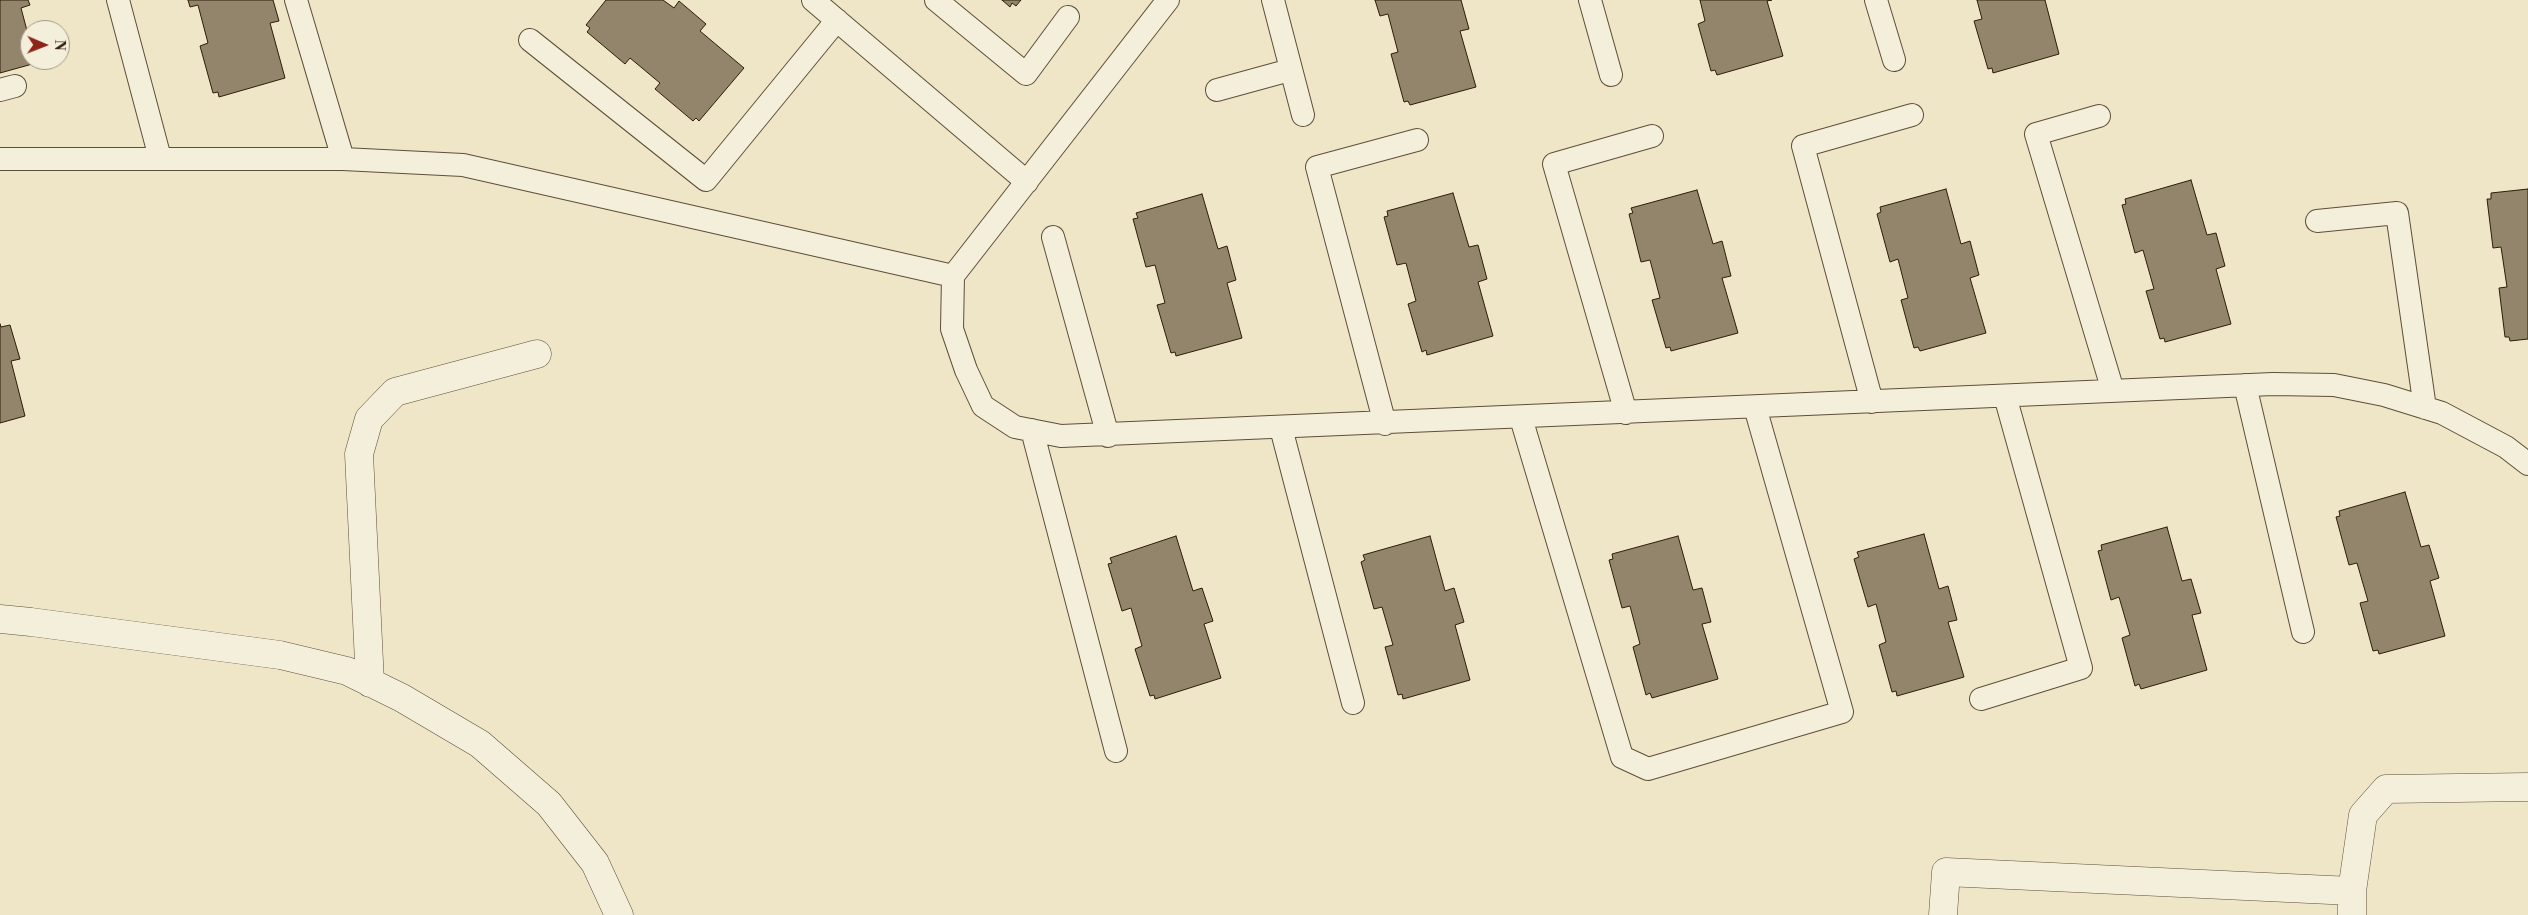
<!DOCTYPE html>
<style>
body{margin:0}
#map{position:relative;width:2528px;height:915px;overflow:hidden;background:#eee6c7;font-family:"Libre Bodoni",serif}
canvas{display:block}
.north{position:absolute;left:20px;top:20px;width:50px;height:50px;box-sizing:border-box;background:#f4efdb;border:1px solid #a59a87;border-radius:50%;rotate:91deg;font-size:14px;font-weight:700;line-height:20px;text-align:center;color:#2f1b08}
.north::after{content:'';display:block;margin:auto;width:18px;height:22px;background:#8f2418;clip-path:polygon(50% 0,100% 100%,50% 72%,0 100%)}
</style>
<div id="map">
<canvas width="2528" height="915"></canvas>
<div class="north">N</div>
</div>
<script>
const ctx = document.querySelector('canvas').getContext('2d');
ctx.lineJoin = 'round';
function fill(path, color) {
  ctx.fillStyle = color;
  ctx.fill(path, 'evenodd');
}
function shape(rows) {
  const path = new Path2D();
  for (const r of rows) {
    path.moveTo(r[0], r[1]);
    for (let i = 2; i < r.length; i += 2) path.lineTo(r[i], r[i + 1]);
  }
  return path;
}
function trace(path, color, width, dash) {
  ctx.strokeStyle = color;
  ctx.lineWidth = width;
  ctx.lineCap = dash ? 'butt' : 'round';
  ctx.setLineDash(dash || []);
  ctx.stroke(path);
}
const building = shape([
 [0,0,28,0,30,5,21,8,30,42,30,60,35,60,36,63,0,73,0,0],
 [188,0,273,0,279,21,270,23,285,78,219,97,218,92,213,93,200,46,208,43,198,5,190,7,188,0],
 [606,0,663,0,674,8,679,1,706,24,700,31,744,68,699,121,696,118,693,121,655,89,660,83,630,58,625,64,587,32,590,28,586,25,606,0],
 [1002,0,1021,0,1016,6,1012,3,1010,7,1002,0],
 [1375,0,1461,0,1469,29,1460,31,1476,87,1410,105,1408,101,1404,102,1391,54,1398,52,1388,14,1380,16,1375,0],
 [1700,0,1772,0,1767,1,1783,56,1717,75,1715,70,1711,71,1698,24,1705,21,1700,0],
 [1977,0,2045,0,2059,54,1993,73,1992,68,1988,69,1974,21,1982,19,1977,0],
 [2191,180,2207,235,2216,233,2225,266,2216,269,2231,324,2165,342,2164,338,2160,339,2146,291,2154,289,2143,250,2135,253,2122,205,2126,204,2125,199,2191,180],
 [1946,189,1961,244,1970,241,1979,275,1970,278,1986,333,1920,351,1918,347,1914,348,1901,300,1908,298,1898,259,1890,262,1877,214,1881,212,1880,207,1946,189],
 [2528,189,2528,339,2510,341,2509,337,2505,337,2499,288,2507,287,2501,247,2493,248,2487,199,2491,199,2491,193,2528,189],
 [1697,190,1713,244,1722,241,1731,276,1722,278,1738,333,1671,351,1670,347,1666,348,1652,300,1660,298,1650,260,1641,262,1629,214,1633,213,1631,208,1697,190],
 [1453,193,1469,247,1478,245,1487,279,1478,282,1493,336,1427,355,1426,350,1422,352,1408,304,1416,301,1406,263,1397,265,1384,217,1388,216,1387,211,1453,193],
 [1202,194,1218,249,1227,246,1236,280,1227,283,1242,338,1176,356,1175,352,1171,353,1157,305,1165,303,1155,265,1146,267,1133,219,1138,218,1136,213,1202,194],
 [0,324,1,327,10,325,20,359,11,361,25,416,0,423,0,324],
 [2405,492,2421,547,2429,545,2439,578,2430,581,2445,636,2379,654,2378,650,2373,651,2360,603,2368,601,2357,563,2349,565,2336,517,2340,516,2339,511,2405,492],
 [2167,527,2182,581,2191,579,2201,613,2192,615,2207,670,2141,689,2139,684,2135,686,2122,638,2130,635,2119,597,2111,600,2098,551,2102,550,2101,545,2167,527],
 [1924,534,1939,589,1948,586,1957,620,1948,622,1964,677,1897,696,1896,691,1892,692,1879,645,1886,642,1876,604,1868,607,1854,559,1859,557,1857,552,1924,534],
 [1176,536,1193,591,1202,588,1213,621,1204,624,1221,678,1155,699,1154,695,1150,696,1135,649,1142,646,1131,608,1122,611,1108,564,1112,563,1110,558,1176,536],
 [1430,536,1445,591,1454,588,1464,622,1455,625,1470,680,1403,699,1402,694,1398,695,1385,647,1393,645,1382,607,1374,609,1361,562,1365,560,1363,555,1430,536],
 [1678,536,1693,590,1702,588,1711,622,1702,624,1718,679,1652,698,1650,693,1646,695,1633,647,1640,644,1630,606,1622,608,1609,560,1613,559,1612,554,1678,536]
]);
fill(building, '#92856b');
trace(building, '#2f1b08', 1);
const lane = shape([
 [118,0,160,158],
 [296,0,343,159],
 [813,0,1027,182],
 [936,0,1026,74,1068,17],
 [1273,0,1303,115],
 [1590,0,1611,75],
 [1876,0,1894,60],
 [530,40,706,180,837,20],
 [0,90,15,86],
 [1217,90,1290,70],
 [2099,116,2036,134,2113,391],
 [0,159,343,159,463,165,953,276,952,329,966,370,983,406,1015,427,1061,436,2273,384,2334,385,2384,395,2442,413,2506,447,2528,464],
 [2317,221,2397,213,2425,408],
 [1053,237,1108,436],
 [953,276,1168,0],
 [2245,385,2303,632],
 [1872,402,1803,146,1912,115],
 [1626,413,1554,164,1652,136],
 [1521,418,1622,757,1648,769,1842,712,1755,407],
 [1385,424,1317,167,1417,140],
 [1281,428,1353,703],
 [1032,430,1116,751],
 [1981,699,2081,668,2005,396]
]);
const street = shape([
 [0,619,31,622,280,655,347,671,402,698,480,744,549,804,595,863,619,915],
 [370,683,359,454,369,419,395,392,537,354],
 [1943,915,1946,872,2352,891],
 [2352,915,2352,891,2363,815,2386,789,2528,787]
]);
trace(lane, '#5f4e38', 24);
trace(street, '#5f4e38', 29);
trace(lane, '#f4efdb', 22);
trace(street, '#f4efdb', 28);
</script>
